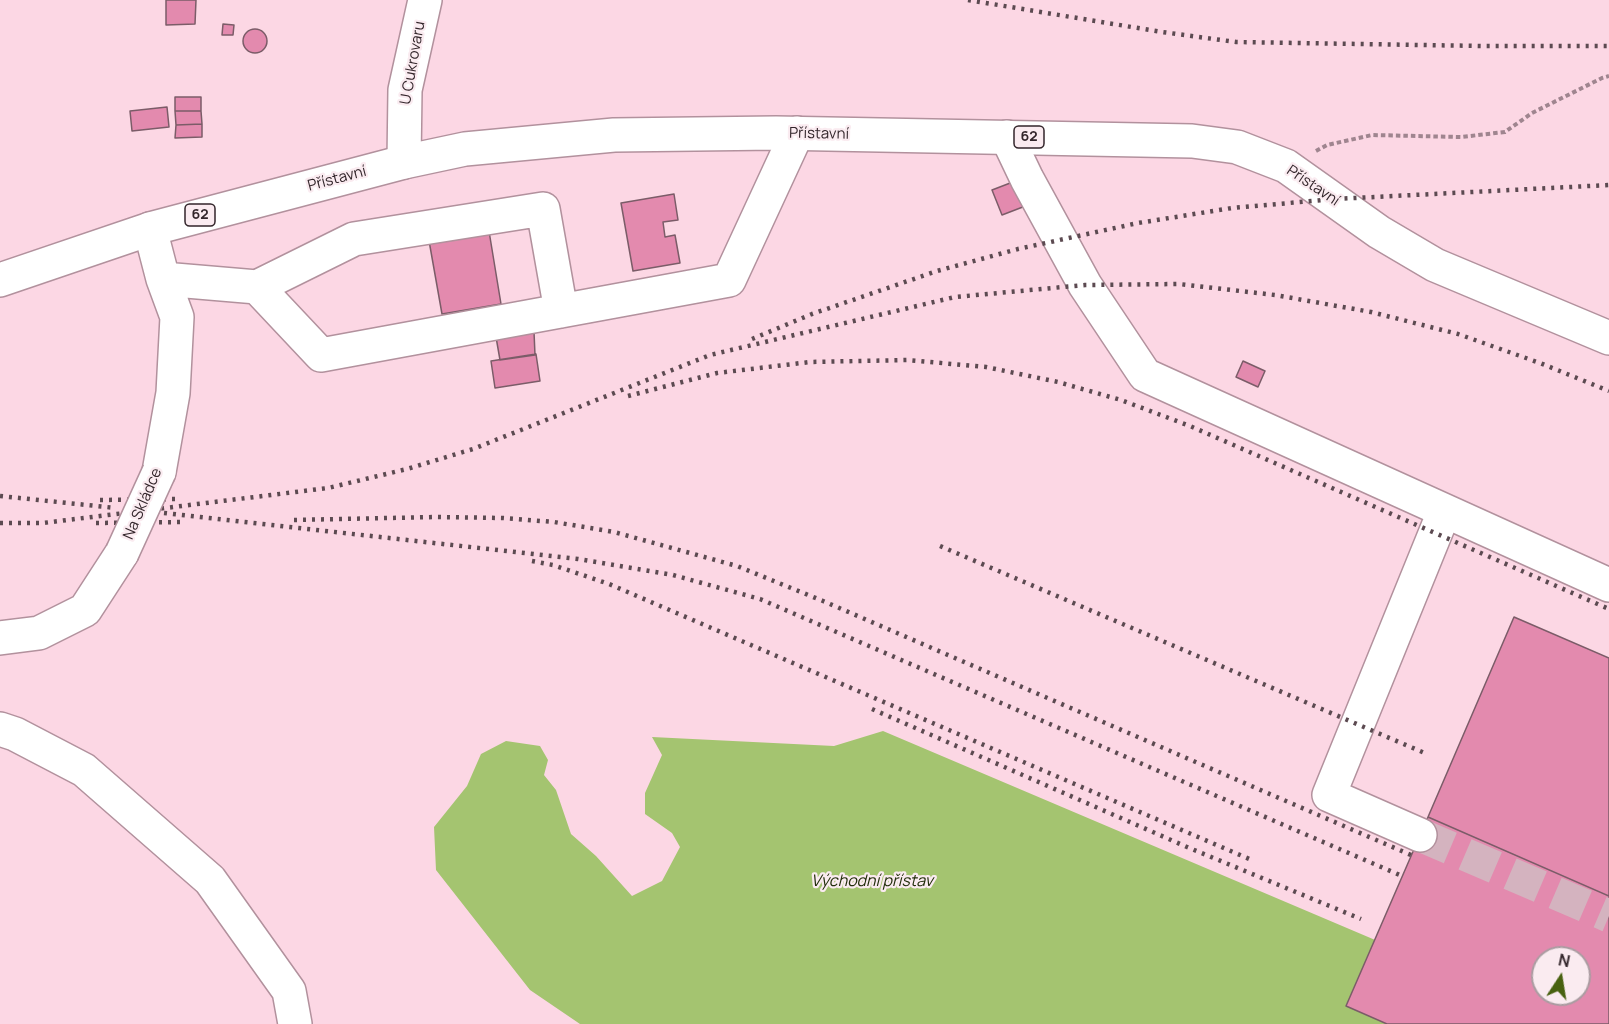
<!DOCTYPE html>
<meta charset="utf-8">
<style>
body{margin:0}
#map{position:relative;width:1609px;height:1024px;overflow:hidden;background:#fcd7e4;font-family:Manrope,sans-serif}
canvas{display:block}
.north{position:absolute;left:1531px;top:946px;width:60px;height:60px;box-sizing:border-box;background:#faebf0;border:2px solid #aa9ca1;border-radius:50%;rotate:12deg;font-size:16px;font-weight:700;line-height:24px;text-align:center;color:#32252a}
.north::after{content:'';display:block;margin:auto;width:21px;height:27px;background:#486110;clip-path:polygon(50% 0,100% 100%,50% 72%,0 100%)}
</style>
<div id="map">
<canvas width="1609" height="1024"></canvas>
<div class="north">N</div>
</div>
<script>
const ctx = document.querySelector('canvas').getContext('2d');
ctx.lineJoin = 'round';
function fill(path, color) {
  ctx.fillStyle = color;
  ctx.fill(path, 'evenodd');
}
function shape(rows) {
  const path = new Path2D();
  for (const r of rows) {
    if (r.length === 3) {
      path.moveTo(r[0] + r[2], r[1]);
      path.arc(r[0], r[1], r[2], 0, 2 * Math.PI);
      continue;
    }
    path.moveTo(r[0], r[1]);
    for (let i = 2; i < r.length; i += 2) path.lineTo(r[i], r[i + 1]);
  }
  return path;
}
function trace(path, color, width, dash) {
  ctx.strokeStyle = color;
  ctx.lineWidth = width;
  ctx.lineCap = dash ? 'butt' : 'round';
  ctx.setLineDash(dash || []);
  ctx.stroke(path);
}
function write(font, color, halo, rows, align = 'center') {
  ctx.font = font + ' Manrope,sans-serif';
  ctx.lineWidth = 4.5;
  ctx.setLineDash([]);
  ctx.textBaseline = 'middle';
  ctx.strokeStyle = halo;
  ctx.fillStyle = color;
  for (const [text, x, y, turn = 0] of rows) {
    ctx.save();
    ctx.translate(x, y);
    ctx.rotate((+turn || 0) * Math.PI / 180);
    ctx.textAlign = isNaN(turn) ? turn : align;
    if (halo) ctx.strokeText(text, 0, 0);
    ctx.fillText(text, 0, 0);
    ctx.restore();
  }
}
fill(shape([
 [883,731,1573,1024,580,1024,530,990,436,870,434,827,467,786,481,754,506,741,540,746,548,760,544,775,556,790,571,834,596,856,632,896,662,881,680,847,672,833,645,814,645,793,662,755,652,737,834,746]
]), '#a4c470');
const building = shape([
 [166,0,196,0,195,24,166,25,166,0],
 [223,24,234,25,233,35,222,35,223,24],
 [255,41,12],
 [175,97,201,97,201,111,175,111,175,97],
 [167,107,169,127,132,131,130,111,167,107],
 [175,111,201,111,202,124,176,125,175,111],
 [202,124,202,137,175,138,176,125,202,124],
 [1018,180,1028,205,1002,215,992,190,1018,180],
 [674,194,678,220,663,222,665,237,675,235,680,263,633,271,621,203,674,194],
 [488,225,501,304,442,314,428,235,488,225],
 [534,332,535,355,500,360,496,337,534,332],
 [536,354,540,381,495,388,491,361,536,354],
 [1243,361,1265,371,1258,387,1236,377,1243,361],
 [1514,617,1609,658,1609,896,1428,817,1514,617],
 [1428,817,1609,896,1609,1024,1387,1024,1346,1006,1428,817],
 [1543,958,1579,958,1579,994,1543,994,1543,958]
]);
fill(building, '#e38aae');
trace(building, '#7b5c68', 1.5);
trace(shape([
 [1420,835,1609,916]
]), '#d4b3bf', 33, [33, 16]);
const minor = shape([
 [1007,137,1027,179,1085,285,1145,375,1609,585],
 [404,162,405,90,425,0],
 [150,229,163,279,177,317,173,393,159,472],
 [163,279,257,287,354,239,543,209,561,311],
 [257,287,321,355,729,280,797,133],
 [0,638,39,633,85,610,122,553],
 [0,729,15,734,84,770,210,880,289,991,295,1024],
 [1420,835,1329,795,1444,512]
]);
const major = shape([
 [0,280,150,229,404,162,465,149,614,135,776,133,1192,141,1237,147,1286,166,1379,232,1435,265,1609,338]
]);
trace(minor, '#b2919d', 36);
trace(major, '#b2919d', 36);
trace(shape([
 [1316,151,1327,145,1372,135,1461,137,1505,132,1532,113,1602,78,1609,76]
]), '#9f858f', 4, [4.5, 3]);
trace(minor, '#fff', 33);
trace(major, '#fff', 33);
trace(shape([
 [968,0,1162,32,1236,42,1483,46,1609,46],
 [752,339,812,314,937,271,1018,249,1138,223,1232,208,1335,199,1609,185],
 [628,396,717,373,810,362,907,360,986,367,1058,382,1121,400,1190,426,1609,609],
 [0,496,116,508],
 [100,500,178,499],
 [164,513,578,559,673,575,760,599,1402,876],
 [294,520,435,517,503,518,554,522,614,532,737,566,823,601,1411,855],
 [0,523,43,523,328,488,407,469,473,449,710,355,955,297,1085,285,1179,284,1275,295,1371,312,1458,334,1540,363,1609,391],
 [96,523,183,522],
 [940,546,1427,754],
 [532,561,553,565,609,584,1254,861],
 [872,709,1187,847,1361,919]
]), '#5c4a51', 4.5, [3, 6]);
const minorBridge = shape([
 [122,553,159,472]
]);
trace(minorBridge, '#b2919d', 36, []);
trace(minorBridge, '#fff', 33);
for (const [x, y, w] of [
 [1029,137,30],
 [200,215,30]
]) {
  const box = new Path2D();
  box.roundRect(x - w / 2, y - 11, w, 22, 4.5);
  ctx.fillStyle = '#faebf0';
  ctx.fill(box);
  trace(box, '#32252a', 1.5);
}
write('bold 14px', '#32252a', null, [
 ["62",1029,137],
 ["62",200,215]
]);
write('15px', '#32252a', '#faebf0', [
 ["U Cukrovaru",413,63,-80],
 ["Přístavní",819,134,1],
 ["Přístavní",337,179,-15],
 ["Přístavní",1313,186,34],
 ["Na Skládce",143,504,-67]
]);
write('italic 16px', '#222e0b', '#faebf0', [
 ["Východní přístav",872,882]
]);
</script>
